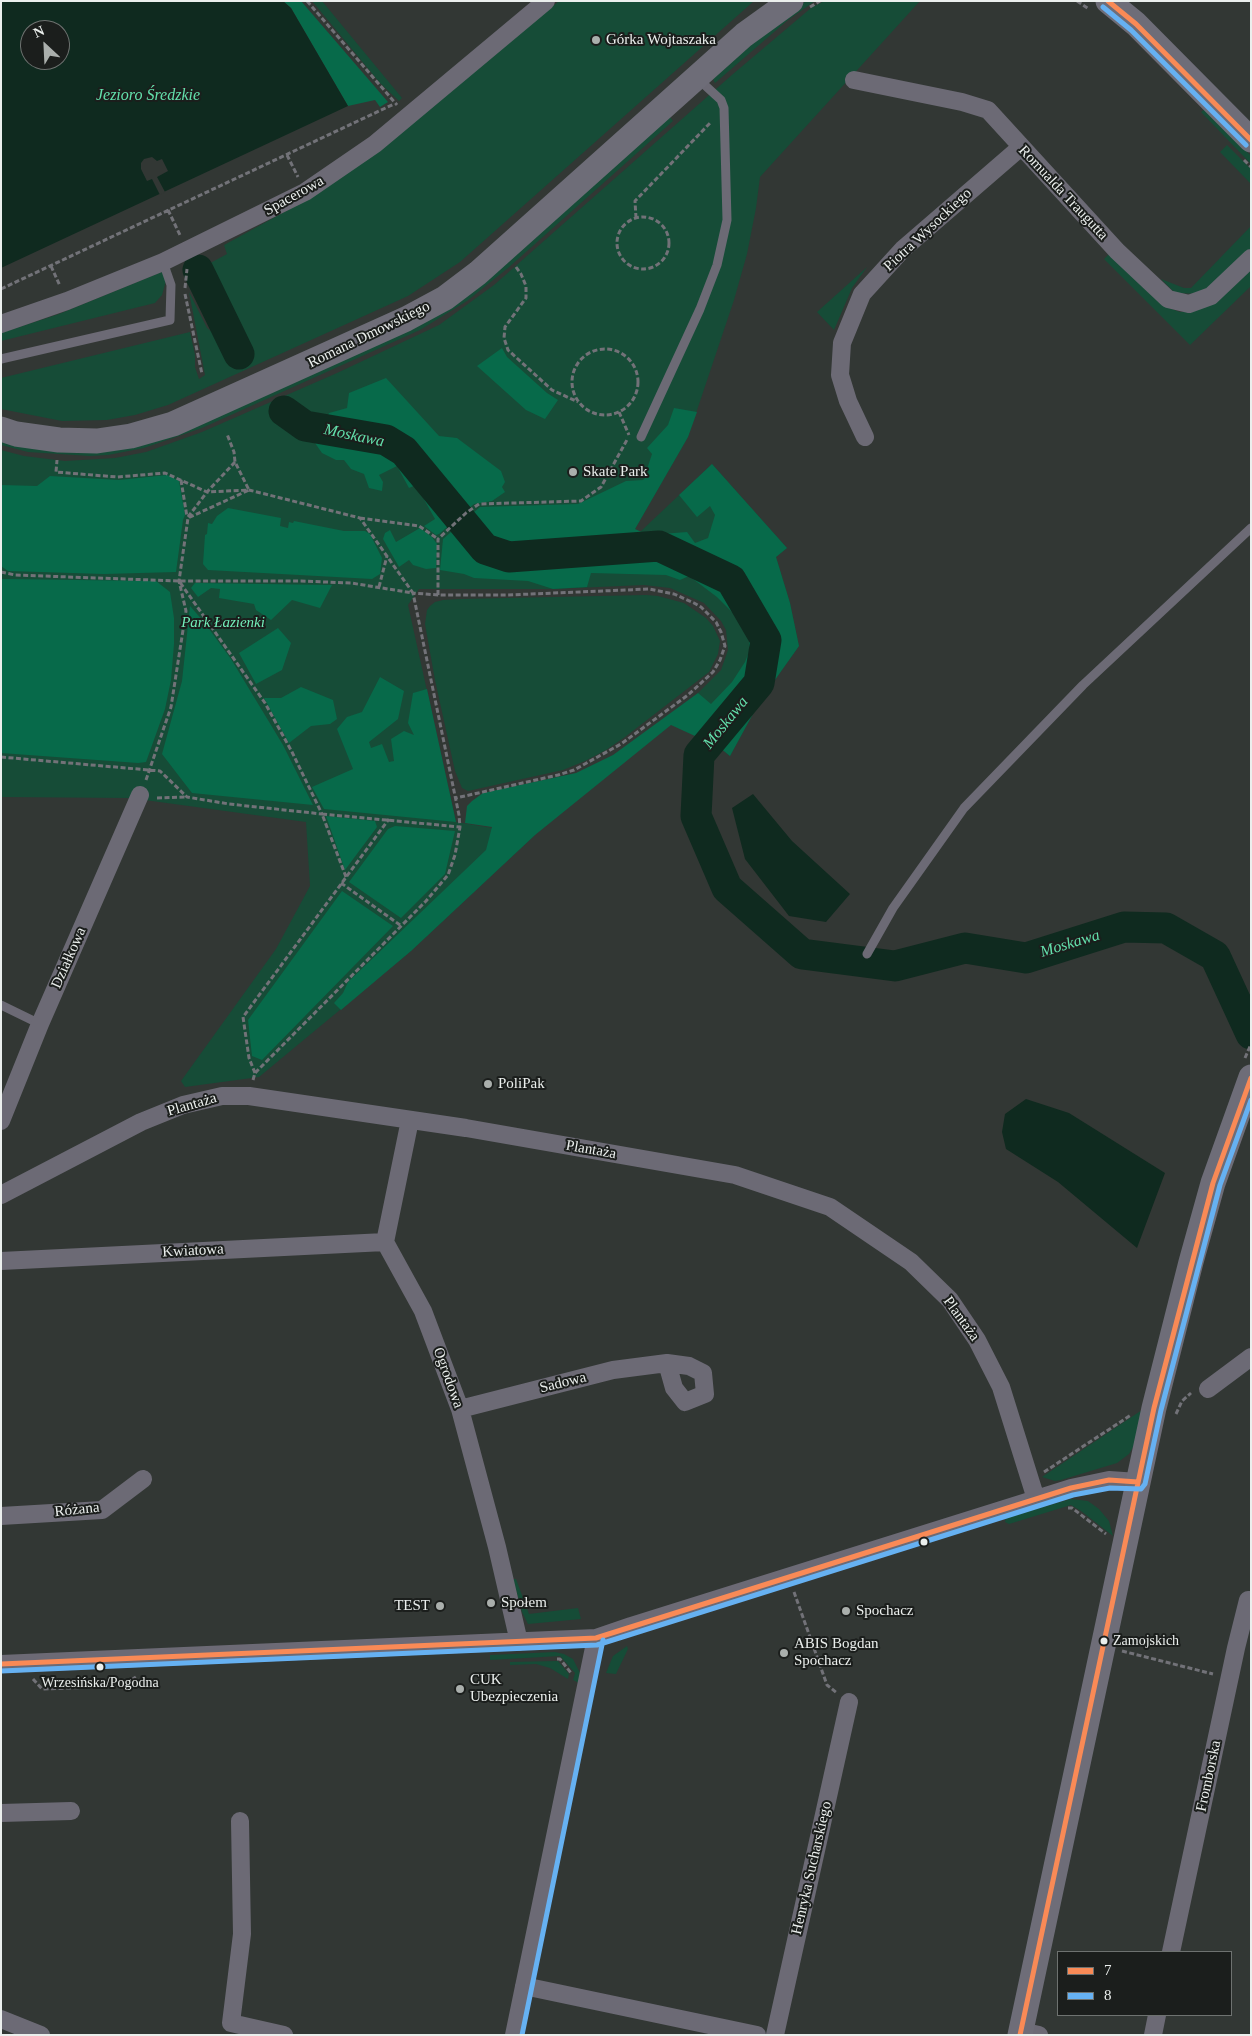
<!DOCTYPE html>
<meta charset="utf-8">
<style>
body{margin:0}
#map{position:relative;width:1252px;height:2036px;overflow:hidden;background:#323734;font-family:Georgia,serif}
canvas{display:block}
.frame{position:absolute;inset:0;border:2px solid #ebefed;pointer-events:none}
.legend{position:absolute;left:1057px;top:1951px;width:175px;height:65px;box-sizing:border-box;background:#1b1e1c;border:1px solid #6e7270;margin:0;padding:6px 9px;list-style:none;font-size:15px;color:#ebefed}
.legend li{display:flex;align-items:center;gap:10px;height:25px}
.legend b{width:25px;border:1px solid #6e7270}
.north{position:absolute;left:20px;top:20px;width:50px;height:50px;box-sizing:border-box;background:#1b1e1c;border:1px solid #6e7270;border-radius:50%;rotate:335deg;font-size:14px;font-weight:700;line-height:20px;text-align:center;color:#ebefed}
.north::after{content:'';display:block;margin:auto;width:18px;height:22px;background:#aaafac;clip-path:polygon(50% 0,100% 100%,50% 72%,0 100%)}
</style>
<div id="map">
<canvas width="1252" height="2036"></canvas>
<div class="frame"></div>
<ul class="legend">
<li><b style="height:6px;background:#f98a56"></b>7</li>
<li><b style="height:6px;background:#66b1f2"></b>8</li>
</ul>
<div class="north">N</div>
</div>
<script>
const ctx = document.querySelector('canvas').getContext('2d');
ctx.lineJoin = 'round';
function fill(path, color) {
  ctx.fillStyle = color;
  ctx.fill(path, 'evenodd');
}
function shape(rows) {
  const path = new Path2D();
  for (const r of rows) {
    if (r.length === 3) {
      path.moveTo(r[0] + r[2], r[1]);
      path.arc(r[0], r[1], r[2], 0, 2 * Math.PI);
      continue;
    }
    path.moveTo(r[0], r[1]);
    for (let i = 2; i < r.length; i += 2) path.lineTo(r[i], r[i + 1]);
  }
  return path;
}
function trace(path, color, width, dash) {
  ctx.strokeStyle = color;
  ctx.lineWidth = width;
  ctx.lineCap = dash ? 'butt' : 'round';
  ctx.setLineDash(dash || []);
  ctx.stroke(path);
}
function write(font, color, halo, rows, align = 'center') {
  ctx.font = font + ' Georgia,serif';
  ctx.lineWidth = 4;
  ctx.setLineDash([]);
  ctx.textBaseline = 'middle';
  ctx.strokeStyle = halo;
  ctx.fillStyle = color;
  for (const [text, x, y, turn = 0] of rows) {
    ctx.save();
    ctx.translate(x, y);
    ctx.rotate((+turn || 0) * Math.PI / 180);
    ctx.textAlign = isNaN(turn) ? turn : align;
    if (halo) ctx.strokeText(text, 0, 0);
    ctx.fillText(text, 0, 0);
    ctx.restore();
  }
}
fill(shape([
 [312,1,322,1,402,98,399,101,380,83],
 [559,1,754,1,460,262,408,296,168,405,135,415,107,420,62,421,1,409,1,378,190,332,195,355,195,367,199,379,205,375,189,292,207,328,222,340,229,354,235,355,242,350,211,275,203,267,227,254,224,245,310,198,380,149],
 [806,1,815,1,788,20,715,83,713,79,769,29],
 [824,1,920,1,760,177,756,208,747,254,734,300,688,437,635,529,640,532,712,464,787,548,776,557,790,603,799,646,760,701,730,756,719,747,698,693,721,670,728,650,726,630,721,621,704,603,670,588,644,585,553,589,419,589,408,605,456,822,535,835,411,951,259,1077,185,1087,181,1081,276,949,310,886,306,822,130,798,1,797,1,450,24,456,65,461,115,458,146,452,202,432,337,373,439,325,494,285,733,74,811,8],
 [1205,109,1251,156,1251,164,1201,112],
 [670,117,673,121,508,268,467,301,420,330,202,428,144,448,108,455,90,456,28,452,1,445,1,441,62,451,357,353],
 [1227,145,1251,169,1251,184,1220,152],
 [1251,226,1251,249,1212,289,1202,294,1175,293,1161,279,1184,288,1191,288],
 [1109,254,1164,306,1180,312,1191,311,1251,269,1251,286,1190,345,1104,259],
 [867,267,852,288,834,330,817,312],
 [164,271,166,281,162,295,155,303,1,341,1,333,59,314],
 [646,595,658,596,684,603,706,618,713,626,720,641,718,654,709,672,625,737,606,750,585,761,563,770,468,791,462,788,455,771,435,680,425,624,427,610,430,606,435,602,443,600,461,599],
 [1142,1410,1135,1444,1129,1454,1117,1463,1061,1480,1055,1481,1042,1477],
 [1071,1499,1088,1501,1099,1509,1109,1521,1113,1536,1081,1511,1071,1505,1009,1524,1005,1522,1006,1518],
 [513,1579,516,1579,529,1614,578,1608,581,1619,528,1624,522,1612],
 [627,1646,628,1649,616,1674,606,1673,613,1656],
 [555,1652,564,1654,573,1659,580,1673,579,1683,573,1680,575,1673,560,1656,490,1660,490,1655],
 [558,1661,569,1674,568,1679,550,1668,536,1664,510,1665,510,1662]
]), '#164c37');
fill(shape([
 [283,1,301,1,388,102,380,107,375,100,348,106,291,8],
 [502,348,507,357,547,393,558,400,545,419,526,410,477,366],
 [386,378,439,436,457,438,501,471,505,482,502,487,505,492,492,501,474,504,439,534,436,535,424,526,435,519,416,485,409,488,397,466,379,475,383,482,382,491,369,488,364,474,351,469,344,460,336,460,322,453,315,443,329,413,347,408,349,393],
 [674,408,697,412,688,437,635,529,648,535,687,532,695,543,708,538,715,515,710,506,697,517,679,495,712,464,787,548,776,557,790,603,799,646,760,701,730,756,719,747,671,725,535,835,411,951,341,1010,334,1003,343,993,348,982,486,850,492,827,465,823,467,806,472,801,483,793,576,773,613,755,698,693,711,704,732,682,745,662,749,652,749,641,745,629,740,620,717,597,689,576,680,580,666,575,591,573,587,587,553,589,528,581,474,578,464,574,440,570,443,539,480,507,578,504,626,481,643,480,649,474,647,469,652,454,647,448,668,425],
 [167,475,179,481,185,515,183,520,176,572,104,574,8,571,1,566,1,485,37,486,50,476,119,480],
 [228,508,281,518,280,526,288,528,289,522,293,523,294,521,344,531,365,531,370,534,382,558,380,574,372,579,208,570,203,564,205,535,207,534,208,523,212,524,217,516],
 [420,528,432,537,437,544,436,568,426,569,413,565,409,560,399,567,383,539,385,533,390,530,396,542],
 [1,579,156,581,170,592,174,618,174,644,171,680,165,709,146,762,138,763,1,753],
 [195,583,332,585,320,608,292,600,271,620,256,610,254,604,219,598,220,589,211,588,198,597,191,588],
 [190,606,204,622,231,659,283,745,313,805,192,793,162,754,182,681],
 [278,628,291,643,282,670,256,684,239,653],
 [380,677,404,691,398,719,369,742,371,748,382,744,389,762,394,761,391,739,404,731,414,735,408,723,413,693,427,689,456,822,324,809,312,787,353,769,337,729,347,717,362,712],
 [301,687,333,700,337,719,330,724,311,726,289,743,264,698,281,698],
 [326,816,375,821,377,827,345,870],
 [395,826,455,831,445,874,401,918,349,882,388,829],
 [342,891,393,926,262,1060,252,1056,248,1020]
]), '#076a4a');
fill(shape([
 [1,1,283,1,291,8,348,106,1,268],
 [30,30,60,30,60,60,30,60],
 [203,267,211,275,233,319,240,347,236,349,233,350,216,324,193,281,192,272],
 [753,794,792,841,850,894,826,922,789,916,745,859,732,808],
 [1026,1099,1069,1113,1165,1173,1137,1248,1058,1182,1006,1149,1002,1132,1005,1114]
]), '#0f2a1f');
fill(shape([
 [152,157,157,161,162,159,168,171,157,177,165,192,160,195,152,179,147,181,141,169,141,163,144,159]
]), '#323734');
trace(shape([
 [198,270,239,354],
 [284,411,305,426,386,440,404,451,485,549,509,557,659,546,731,580,766,640,759,683,699,755,696,816,727,888,802,954,895,966,965,948,1026,958,1124,927,1166,928,1215,956,1251,1034]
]), '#0f2a1f', 31);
trace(shape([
 [307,1,397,105],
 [1077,1,1089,9],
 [810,7,820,1],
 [287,155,298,177],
 [1244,160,1251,167],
 [168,210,180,235],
 [643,243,26],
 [636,218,635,201,711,122],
 [51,266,60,286],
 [516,267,521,274,526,286,526,298,505,327,504,338,508,350,552,390,578,402],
 [185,288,187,269],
 [1,289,394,104],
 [185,294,202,374],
 [605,382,33],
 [619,412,629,435],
 [181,480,187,517],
 [188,517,207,492,235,462],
 [360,518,419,526,438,539],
 [1,572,15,575,179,581,301,581,351,583,413,593,360,518,249,490,207,492,165,473,117,477,56,472,57,460],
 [379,587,387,556],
 [438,595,438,539,466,513,479,504,581,501,601,487,628,438],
 [1,757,160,771,187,797,229,804,322,814,292,752,265,703,179,581],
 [146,780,171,707,186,611,179,581,188,518,249,490,235,462,234,452,227,434],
 [157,798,187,797],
 [346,877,322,814,460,827],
 [341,883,400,925],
 [1245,1058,1251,1044],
 [255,1073,249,1058,243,1017,389,819],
 [253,1080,255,1073,426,901,448,875,455,855,460,827,459,815,413,593,438,595,508,595,649,589,674,594,694,603,701,607,716,622,721,632,725,646,720,660,713,672,688,695,621,744,574,770,558,775,456,798],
 [1176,1414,1182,1401,1191,1393],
 [1044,1472,1131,1415],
 [1068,1508,1072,1508,1106,1534],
 [794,1592,827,1685,837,1693],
 [1122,1651,1213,1674],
 [557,1659,560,1659,571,1673],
 [33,1679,42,1689,122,1686,136,1677]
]), '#727278', 3, [5, 2.5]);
trace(shape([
 [1,359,170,320,171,285,163,262],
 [641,437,700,309,717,265,727,220,724,108,721,100,697,78],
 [867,954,893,908,964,808,1083,685,1251,528],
 [1,1005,40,1024]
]), '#6c6a75', 9);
trace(shape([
 [854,80,962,102,988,110,1117,251,1168,299,1189,304,1211,296,1251,258],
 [1,324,67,301,163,262,305,192,375,144,546,1],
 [865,437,848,401,840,375,842,343,862,294,903,249,1021,147],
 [410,1120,385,1242,423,1311,460,1409,497,1547,519,1642],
 [1,1121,40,1024,140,795],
 [1,1195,141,1122,183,1105,222,1096,249,1096,466,1128,735,1175,830,1207,911,1262,950,1300,977,1340,1001,1387,1036,1499],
 [1,1261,385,1242],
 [1208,1389,1251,1357],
 [460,1409,613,1370,667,1363,674,1388,685,1402,705,1394,703,1373,689,1366,667,1363],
 [1,1516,102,1510,143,1479],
 [1,1664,596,1638,631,1626,1071,1488,1109,1480,1138,1482],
 [1,1813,71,1811],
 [240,1821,242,1934,231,2023,284,2035],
 [1171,1952,1236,1648,1248,1600,1251,1600],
 [524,1986,757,2035],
 [1,2019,41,2035],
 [1021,2031,1039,2035],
 [514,2035,596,1638],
 [775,2035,849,1702],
 [1153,2035,1157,2015]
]), '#6c6a75', 18);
trace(shape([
 [1108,1,1136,24,1251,140],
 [1,429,16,434,59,440,97,441,131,436,173,424,406,319,445,298,478,273,744,35,791,1],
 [1020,2035,1154,1408,1191,1262,1213,1183,1251,1077]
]), '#6e6d78', 25);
trace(shape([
 [1108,1,1136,24,1251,140],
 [1,1664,596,1638,1071,1488,1109,1480,1138,1482],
 [1020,2035,1154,1408,1213,1183,1251,1078]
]), '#f98a56', 5);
trace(shape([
 [1103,7,1131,30,1246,145],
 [1,1671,597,1645,1073,1495,1110,1488,1141,1489,1145,1484,1161,1410,1220,1185,1251,1100],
 [522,2035,603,1640]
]), '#66b1f2', 5);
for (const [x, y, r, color] of [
 [596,40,5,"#aaafac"],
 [573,472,5,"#aaafac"],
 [488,1084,5,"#aaafac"],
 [924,1542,4.5,"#ebefed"],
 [491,1603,5,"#aaafac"],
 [440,1606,5,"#aaafac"],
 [846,1611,5,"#aaafac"],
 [1104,1641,4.5,"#ebefed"],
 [784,1653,5,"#aaafac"],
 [100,1667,4.5,"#ebefed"],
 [460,1689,5,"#aaafac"]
]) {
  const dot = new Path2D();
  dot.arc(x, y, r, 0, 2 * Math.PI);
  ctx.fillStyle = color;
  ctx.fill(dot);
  trace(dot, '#1b1e1c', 2);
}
write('14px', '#ebefed', '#1b1e1c', [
 ["Zamojskich",1113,1641],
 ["Wrzesińska/Pogodna",100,1683,"center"]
], 'left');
write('15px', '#ebefed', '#1b1e1c', [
 ["Górka Wojtaszaka",606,40],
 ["Skate Park",583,472],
 ["PoliPak",498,1084],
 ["Społem",501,1603],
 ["TEST",430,1606,"right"],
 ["Spochacz",856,1611],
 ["ABIS Bogdan",794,1644],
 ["Spochacz",794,1661],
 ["CUK",470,1680],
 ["Ubezpieczenia",470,1697]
], 'left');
write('15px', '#ebefed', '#1b1e1c', [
 ["Romualda Traugutta",1063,193,47],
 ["Spacerowa",294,196,-29],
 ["Piotra Wysockiego",928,230,-43],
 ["Romana Dmowskiego",369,335,-26],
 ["Działkowa",69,958,-66],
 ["Plantaża",192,1105,-16],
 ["Plantaża",591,1150,10],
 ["Kwiatowa",193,1251,-3],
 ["Plantaża",961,1319,54],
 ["Ogrodowa",448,1378,70],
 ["Sadowa",563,1383,-14],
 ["Różana",77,1510,-6],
 ["Fromborska",1209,1776,-78],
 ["Henryka Sucharskiego",812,1868,-77]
]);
write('italic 15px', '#73efba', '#1b1e1c', [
 ["Park Łazienki",223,623]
]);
write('italic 16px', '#63e0ac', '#1b1e1c', [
 ["Jezioro Średzkie",148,96],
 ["Moskawa",354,436,12],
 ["Moskawa",726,723,-51],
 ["Moskawa",1070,944,-17]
]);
</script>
